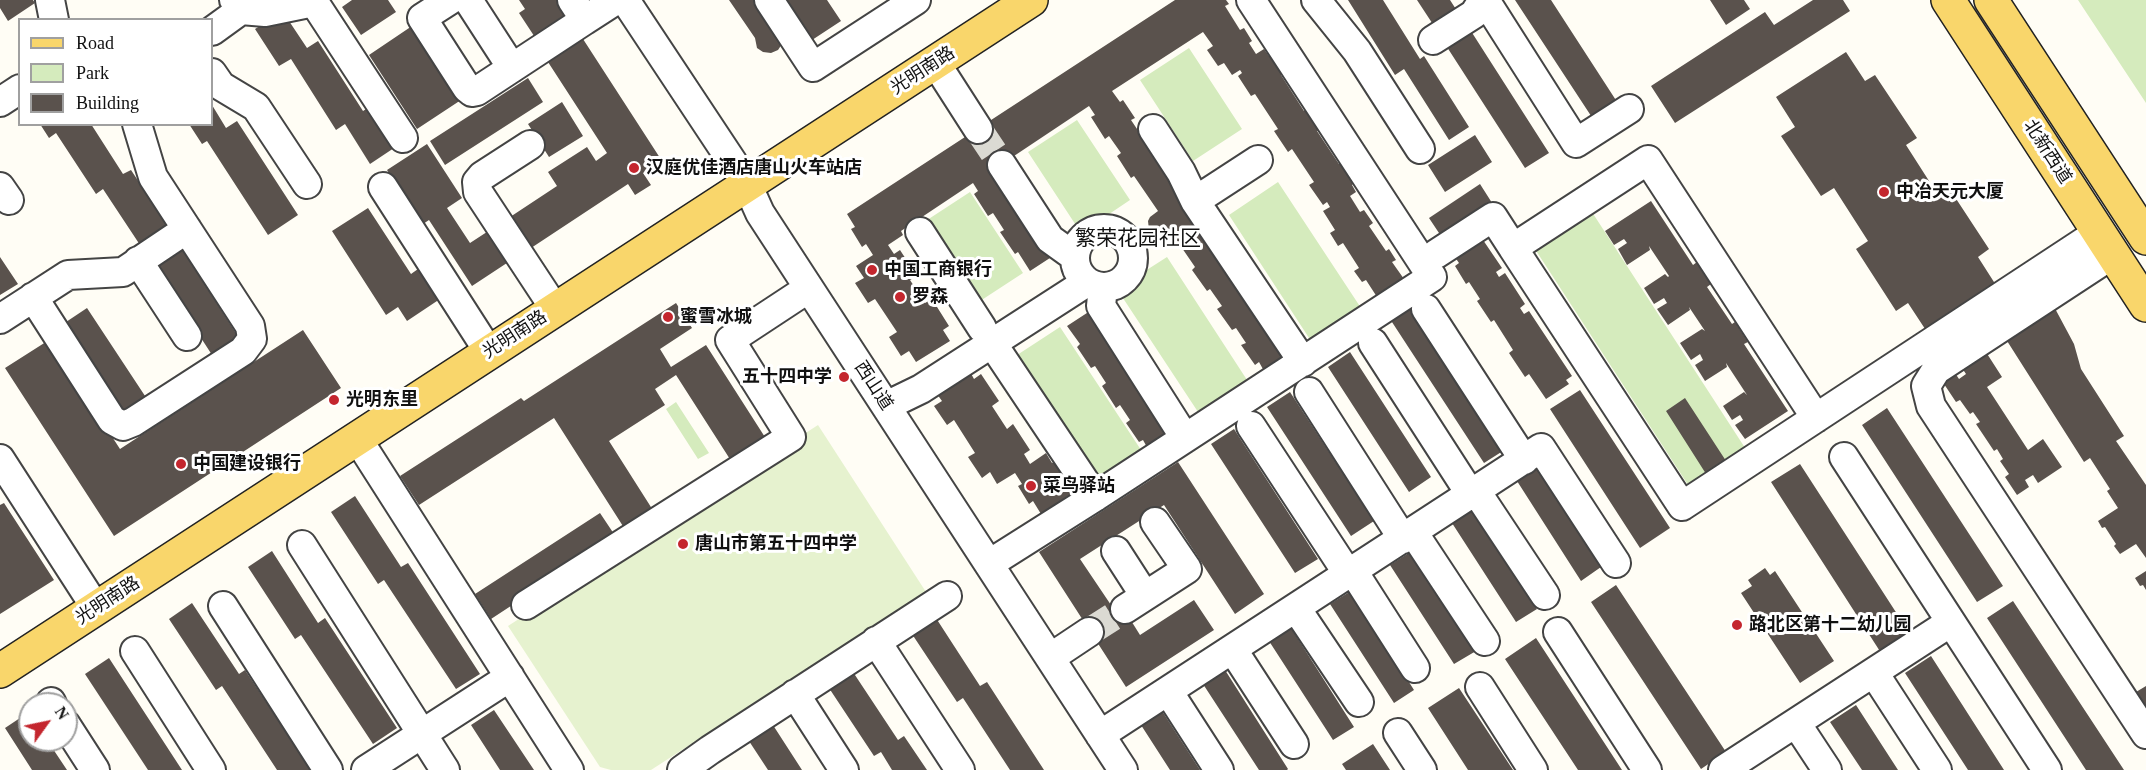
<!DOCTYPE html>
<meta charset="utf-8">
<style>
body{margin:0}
#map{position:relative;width:2146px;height:770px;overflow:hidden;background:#fffdf5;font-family:"Times New Roman",serif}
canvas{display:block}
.legend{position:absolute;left:18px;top:18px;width:195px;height:108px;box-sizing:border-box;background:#fff;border:2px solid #a0a0a0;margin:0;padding:8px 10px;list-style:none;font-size:18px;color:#111}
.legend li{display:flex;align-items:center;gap:12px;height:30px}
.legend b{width:30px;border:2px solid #a0a0a0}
.north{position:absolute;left:18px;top:692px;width:60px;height:60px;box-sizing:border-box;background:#fff;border:2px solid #a0a0a0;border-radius:50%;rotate:57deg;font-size:16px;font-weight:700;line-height:24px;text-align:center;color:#111}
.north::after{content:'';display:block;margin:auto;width:21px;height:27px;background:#c4262e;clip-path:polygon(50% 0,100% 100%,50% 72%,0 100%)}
</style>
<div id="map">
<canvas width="2146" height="770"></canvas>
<ul class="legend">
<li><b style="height:8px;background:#f9d66b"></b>Road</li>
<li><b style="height:16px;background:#d5ebbd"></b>Park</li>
<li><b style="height:16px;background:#5a524d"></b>Building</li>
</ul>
<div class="north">N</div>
</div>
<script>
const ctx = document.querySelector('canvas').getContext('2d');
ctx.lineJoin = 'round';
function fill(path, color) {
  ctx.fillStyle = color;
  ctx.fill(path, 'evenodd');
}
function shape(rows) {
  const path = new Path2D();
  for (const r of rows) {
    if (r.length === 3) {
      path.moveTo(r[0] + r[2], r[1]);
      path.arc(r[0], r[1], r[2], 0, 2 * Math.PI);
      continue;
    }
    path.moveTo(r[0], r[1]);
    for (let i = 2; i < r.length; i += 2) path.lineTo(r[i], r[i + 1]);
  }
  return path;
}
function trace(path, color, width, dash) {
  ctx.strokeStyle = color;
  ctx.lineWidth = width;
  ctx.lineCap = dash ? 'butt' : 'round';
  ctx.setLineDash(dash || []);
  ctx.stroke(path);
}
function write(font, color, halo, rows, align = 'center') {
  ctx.font = font + ' "Times New Roman","Noto Sans SC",serif';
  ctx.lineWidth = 6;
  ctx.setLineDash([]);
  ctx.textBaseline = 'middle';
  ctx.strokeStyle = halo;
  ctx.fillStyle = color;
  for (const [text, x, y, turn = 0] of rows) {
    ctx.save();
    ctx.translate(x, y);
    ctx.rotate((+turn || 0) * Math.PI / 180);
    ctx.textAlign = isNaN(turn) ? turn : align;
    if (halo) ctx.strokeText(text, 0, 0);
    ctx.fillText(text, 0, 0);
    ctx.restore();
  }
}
fill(shape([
 [2078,0,2146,0,2146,103],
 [1189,48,1242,129,1193,161,1140,80],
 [1077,120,1130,200,1081,233,1028,152],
 [1278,182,1361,308,1311,341,1229,215],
 [970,192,1023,273,974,305,921,224],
 [1590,209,1749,454,1692,491,1533,246],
 [1167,257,1249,383,1200,415,1117,289],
 [1060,327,1143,453,1093,485,1011,359],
 [676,402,709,453,698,459,666,409]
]), '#d5ebbd');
fill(shape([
 [818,425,926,592,651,770,611,770,600,767,508,626]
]), '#e6f2cf');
fill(shape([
 [0,0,33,0,35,3,8,21,0,8],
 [352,0,388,0,396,12,361,35,342,7],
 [519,0,558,0,573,23,540,45,519,13,525,9],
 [729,0,757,0,782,44,778,50,771,53,763,52,757,48,755,38],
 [781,0,827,0,841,21,809,42],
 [1175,0,1226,0,1229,4,1225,6,1240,30,1244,28,1252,41,1249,43,1256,54,1264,49,1269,56,1271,54,1284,73,1281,75,1304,111,1306,109,1320,130,1317,131,1339,164,1342,163,1355,182,1352,185,1356,192,1350,196,1360,212,1364,210,1373,223,1369,226,1386,251,1389,249,1396,260,1392,262,1404,279,1377,297,1366,280,1362,282,1354,271,1359,268,1343,243,1338,246,1330,233,1335,230,1323,211,1330,207,1327,202,1323,205,1309,185,1314,182,1292,149,1288,152,1274,131,1278,129,1255,94,1251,96,1238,76,1242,73,1240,70,1232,75,1224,63,1218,66,1207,50,1213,46,1203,32,1112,91,1120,102,1123,100,1135,118,1131,120,1288,355,1264,371,1259,362,1255,365,1241,345,1246,343,1236,328,1232,330,1217,309,1222,306,1210,289,1207,291,1192,270,1195,267,1171,232,1168,236,1159,237,1149,230,1148,221,1150,217,1158,211,1134,176,1131,178,1117,156,1121,153,1109,136,1105,139,1091,117,1095,115,1089,106,996,168,1053,256,1030,271,1018,252,1015,254,1000,232,1004,230,993,213,988,216,974,194,978,191,973,183,901,231,903,235,888,245,894,254,900,250,917,276,910,280,925,303,932,299,949,326,943,330,950,341,916,362,909,351,901,356,889,337,897,332,875,299,868,303,855,283,864,278,856,266,873,255,866,244,862,247,851,229,855,227,847,214],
 [1348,0,1383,0,1420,59,1424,56,1469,127,1449,140,1404,69,1395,75],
 [1417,0,1450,0,1461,17,1438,32],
 [1515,0,1551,0,1621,108,1597,125],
 [1710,0,1744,0,1750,9,1726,25],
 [1813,0,1843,0,1850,11,1675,123,1651,86,1765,12,1774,25],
 [283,12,307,48,318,41,363,111,374,104,400,144,370,164,345,124,336,130,291,59,279,66,255,29],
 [412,26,461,100,417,129,369,55],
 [1469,28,1549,153,1525,168,1445,44],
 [583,39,662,161,643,173,651,185,635,195,628,184,525,252,504,221,557,186,548,172,587,147,596,161,607,153,548,62],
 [1846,52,1865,81,1875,75,1917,138,1906,145,1938,195,1949,188,1989,249,1978,257,2001,293,1931,338,1908,303,1896,311,1856,249,1868,241,1834,188,1821,196,1781,136,1795,127,1776,97],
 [528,78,543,102,445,165,430,141],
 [562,102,583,136,549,157,528,124],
 [212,105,226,128,237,121,298,215,268,235,207,141,202,144,189,124,212,124],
 [40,124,91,124,123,174,131,170,170,229,142,248,103,189,96,194,56,133,49,138],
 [1475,135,1492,162,1445,192,1428,165],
 [427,144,462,198,447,208,470,243,493,228,513,259,472,286,429,220,423,224,387,170],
 [1480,184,1494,206,1443,239,1429,218],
 [1651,201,1693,265,1697,262,1711,284,1707,287,1732,324,1735,322,1748,342,1744,344,1788,411,1745,439,1735,425,1743,420,1740,415,1732,420,1723,406,1744,392,1747,395,1726,363,1727,367,1705,381,1695,365,1703,360,1700,354,1691,360,1680,343,1702,329,1705,331,1689,307,1690,310,1668,325,1657,309,1667,303,1664,298,1654,304,1644,288,1665,274,1668,277,1669,276,1649,246,1650,250,1627,265,1618,249,1627,243,1624,239,1614,245,1605,231],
 [368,208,411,274,425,264,446,295,407,321,398,307,386,315,332,231],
 [1483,240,1502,268,1496,272,1499,277,1505,273,1525,304,1520,308,1524,314,1529,311,1572,376,1566,380,1569,384,1546,399,1529,374,1525,377,1509,353,1513,350,1494,320,1491,322,1477,301,1480,299,1469,282,1466,284,1455,266,1459,263,1452,253],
 [180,246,241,341,214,358,153,264],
 [0,257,18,284,0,295],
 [2051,301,2074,344,2081,369,2124,436,2116,441,2146,485,2146,558,2136,544,2120,554,2114,546,2116,544,2105,527,2102,528,2098,521,2118,508,2107,491,2110,489,2090,458,2084,462,2002,333],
 [676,303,692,328,660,349,671,367,706,345,770,445,735,467,676,375,655,389,665,405,609,441,656,515,628,534,554,418,419,505,400,476,521,398,524,401],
 [1412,305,1506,449,1484,463,1390,319],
 [87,308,149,402,122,420,60,326],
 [1090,311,1172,433,1148,449,1143,440,1139,442,1126,423,1130,420,1120,405,1116,408,1102,386,1106,383,1095,366,1091,368,1077,347,1080,344,1067,326],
 [303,330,341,388,114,536,5,368,49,340,120,449],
 [1984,349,2002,377,1987,387,2028,450,2043,439,2062,467,2038,483,2033,475,2025,480,2029,487,2017,495,2005,477,2009,474,2000,461,2003,459,1997,449,1994,451,1976,424,1980,422,1973,412,1970,414,1960,400,1956,402,1942,381,1955,373,1959,379,1966,374,1960,365],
 [1350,352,1431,477,1409,492,1328,367],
 [968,368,974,379,981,374,999,401,992,406,1007,429,1013,424,1030,450,1024,454,1030,464,1046,453,1052,463,1057,460,1070,480,1065,483,1072,493,1041,514,1033,501,1029,504,1018,486,1022,484,1015,473,997,484,990,472,982,478,968,457,975,453,954,420,947,425,934,406,942,401,934,390],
 [1580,390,1670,528,1640,548,1550,409],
 [1290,392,1374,521,1351,536,1267,407],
 [1685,398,1728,464,1708,477,1666,411],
 [1887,408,2003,586,1977,602,1862,425],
 [1234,429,1318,559,1295,573,1211,444],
 [1178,462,1264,594,1235,614,1164,505,1080,559,1113,608,1120,603,1140,635,1194,600,1214,630,1126,687,1039,552],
 [1800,464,1912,637,1883,656,1771,482],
 [1537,468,1601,567,1581,581,1517,481],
 [355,496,401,567,408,563,480,674,456,689,384,580,378,584,331,512],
 [4,503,54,580,0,614,0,505],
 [1473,510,1537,609,1516,622,1452,523],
 [600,513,616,537,491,619,475,594],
 [272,551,318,623,325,618,397,728,373,744,301,635,295,639,248,567],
 [1412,551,1476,651,1454,664,1390,565],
 [1765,568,1770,575,1775,571,1834,661,1800,683,1741,593,1752,586,1748,580],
 [2146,571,2146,590,2143,585,2140,586,2135,578],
 [1616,585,1726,752,1701,769,1591,602],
 [1351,591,1414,690,1394,703,1330,604],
 [2013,601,2124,770,2086,770,1987,618],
 [192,603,239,674,245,670,311,770,277,770,222,686,216,690,169,619],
 [934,615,980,686,987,682,1044,770,1010,770,963,698,957,702,910,631],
 [1291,628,1354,727,1333,740,1269,641],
 [1536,638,1622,770,1578,770,1505,659],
 [1931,656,2004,770,1968,770,1905,673],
 [109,658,182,770,148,770,85,674],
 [851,669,898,740,904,736,927,770,892,770,881,752,874,756,827,685],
 [1225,670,1288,769,1287,770,1259,770,1203,684],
 [2146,686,2146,707,2136,692],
 [1459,688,1513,770,1468,770,1428,708],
 [1856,705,1898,770,1862,770,1830,722],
 [494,710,534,770,500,770,471,725],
 [1162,711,1200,770,1170,770,1141,725],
 [29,712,30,740,47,740,67,770,32,770,5,728],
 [771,722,802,770,768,770,747,738],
 [1373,744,1390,770,1346,770,1342,764]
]), '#5a524d');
trace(shape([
 [978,129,1002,165],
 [1089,632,1125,609]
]), '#dbdad3', 28, [28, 14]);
const minor = shape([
 [50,0,54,20],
 [450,0,422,18,467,88,472,92,477,91,585,20],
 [468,0,512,68],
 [572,0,585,20,616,0],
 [625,0,747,184,760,213,1123,770],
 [769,0,813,67,916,0],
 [1316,0,1357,51,1420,149],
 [1485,0,1576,143,1629,109],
 [241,10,265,12,314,2,403,138],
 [212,31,241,10,234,0],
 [1433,40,1474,14,1483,0],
 [935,62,978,129],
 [212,73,221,86,256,107,307,184],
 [0,102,20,89],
 [1153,129,1181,172,1195,201,1303,362],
 [530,145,482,176,477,182,478,192,555,309],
 [1002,165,1050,239,1075,257],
 [0,187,9,200],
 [383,187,489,352],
 [1195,201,1258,160],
 [1104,258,29],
 [920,232,982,328],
 [1436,254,1493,217,1513,248],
 [2113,254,1936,370,1926,386,1931,406,2146,734],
 [138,261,187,336],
 [1103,287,1101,306,1185,438],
 [33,297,112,420,123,426,133,422,243,351,252,339,250,326,153,177,137,124],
 [1426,309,1524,460],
 [0,319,68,275,123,272,187,229],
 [992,343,1095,497],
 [1373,343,1471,495],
 [1309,392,1403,539],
 [886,406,921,389,1087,282],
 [1816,418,1648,160,1513,248,1682,506,2099,232],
 [1251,426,1348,574],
 [357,438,569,770],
 [1844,457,2047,770],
 [0,459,96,608],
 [1476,491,1545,595],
 [1413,532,1485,641],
 [302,545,445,770],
 [1116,551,1145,596],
 [989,564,1095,497,1432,277,1251,0],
 [1353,571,1415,668],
 [526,605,791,437,730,340,809,288],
 [223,606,328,770],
 [1296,608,1359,702],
 [1125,609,1187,569,1155,522],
 [1558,632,1647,770],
 [876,641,960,770],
 [1233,650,1294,744],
 [135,651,211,770],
 [1050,658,1089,632],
 [1874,673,1937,770],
 [1480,687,1533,770],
 [1168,691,1219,770],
 [795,694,844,770],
 [51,702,52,704],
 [1796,723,1827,770],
 [66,725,95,770],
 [1398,733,1422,770],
 [1100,735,1541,448,1616,563],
 [366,770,510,677],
 [682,770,710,750,947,596],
 [1723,770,1951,622]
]);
const major = shape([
 [1948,0,2146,305],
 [1991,0,2146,238],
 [0,671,1031,0]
]);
trace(minor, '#444', 32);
trace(major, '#222', 36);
trace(minor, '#fff', 28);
trace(major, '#f9d66b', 33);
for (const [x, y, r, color] of [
 [634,168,6,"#c4262e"],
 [1884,192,6,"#c4262e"],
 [872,270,6,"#c4262e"],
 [900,297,6,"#c4262e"],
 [668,317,6,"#c4262e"],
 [844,377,6,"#c4262e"],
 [334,400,6,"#c4262e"],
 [181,464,6,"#c4262e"],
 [1031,486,6,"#c4262e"],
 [683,544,6,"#c4262e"],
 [1737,625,6,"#c4262e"]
]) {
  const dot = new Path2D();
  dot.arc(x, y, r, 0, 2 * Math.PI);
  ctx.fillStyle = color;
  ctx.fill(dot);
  trace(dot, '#fff', 2);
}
write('18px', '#111', '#fff', [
 ["光明南路",923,71,-33],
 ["北新西道",2047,152,57],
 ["光明南路",515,335,-33],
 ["西山道",873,386,57],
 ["光明南路",108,601,-33]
]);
write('bold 18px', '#111', '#fff', [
 ["汉庭优佳酒店唐山火车站店",646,168],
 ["中冶天元大厦",1896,192],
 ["中国工商银行",884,270],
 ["罗森",912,297],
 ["蜜雪冰城",680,317],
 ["五十四中学",832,377,"right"],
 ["光明东里",346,400],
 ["中国建设银行",193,464],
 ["菜鸟驿站",1043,486],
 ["唐山市第五十四中学",695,544],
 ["路北区第十二幼儿园",1749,625]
], 'left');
write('21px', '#111', '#fff', [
 ["繁荣花园社区",1138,239]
]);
</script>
